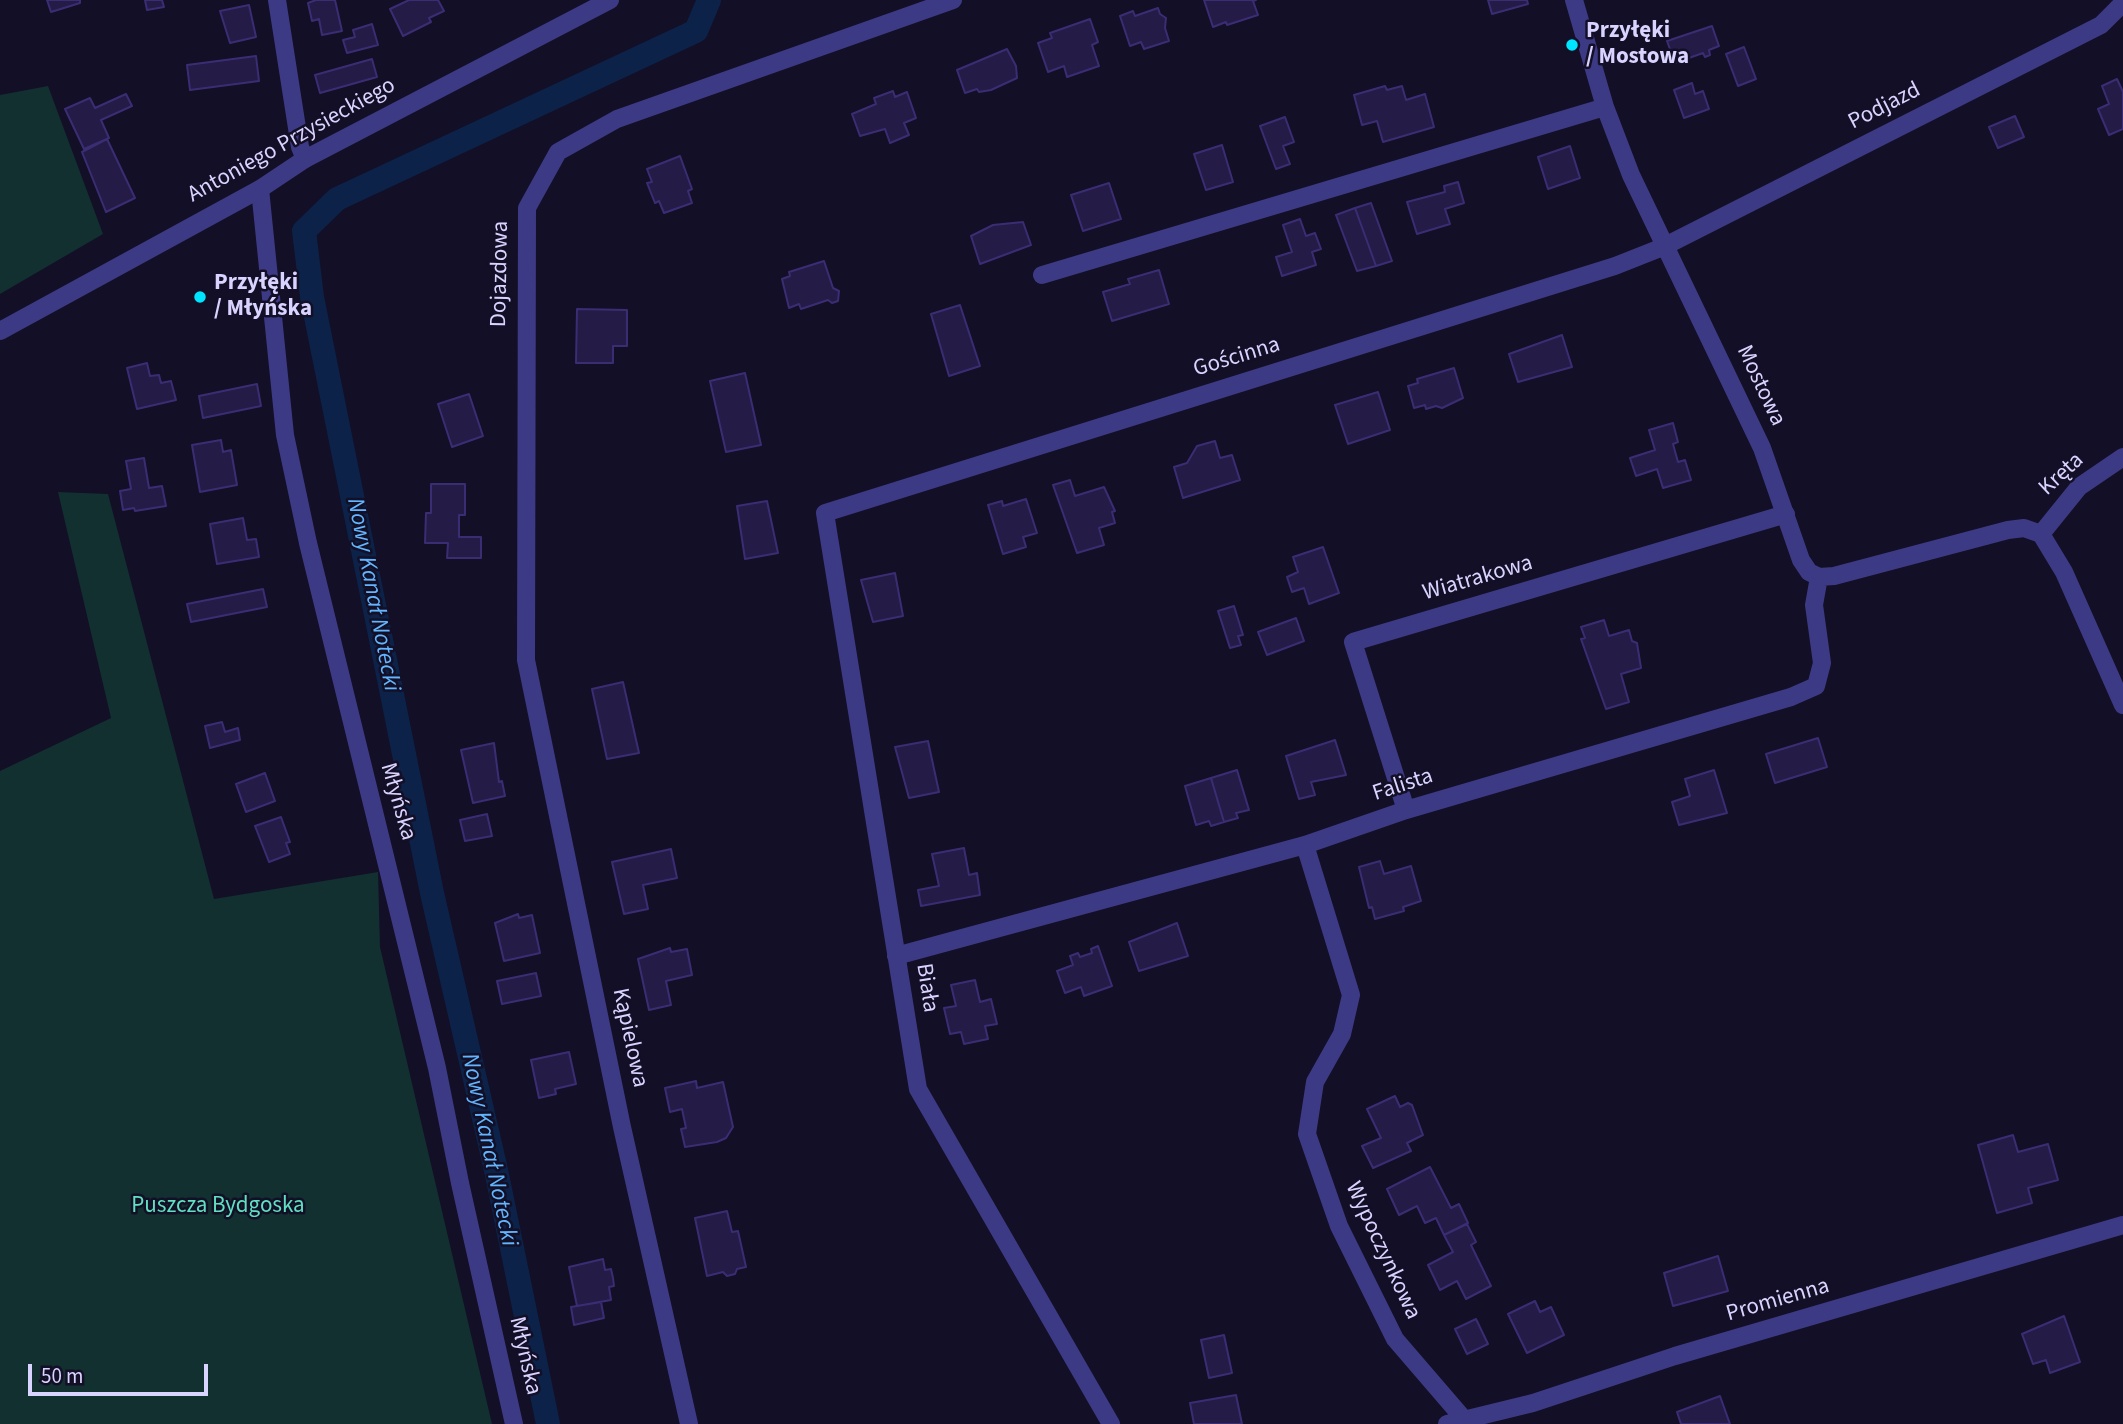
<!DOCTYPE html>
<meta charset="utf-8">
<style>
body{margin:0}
#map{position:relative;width:2123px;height:1424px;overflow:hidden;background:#130f26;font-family:"Source Sans 3",sans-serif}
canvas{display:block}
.scale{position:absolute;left:28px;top:1364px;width:180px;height:32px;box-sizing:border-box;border:4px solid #d9d4ff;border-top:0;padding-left:9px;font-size:21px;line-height:24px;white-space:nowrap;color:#d9d4ff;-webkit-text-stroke:5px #130f26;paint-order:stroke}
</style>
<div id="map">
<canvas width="2123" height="1424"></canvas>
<div class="scale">50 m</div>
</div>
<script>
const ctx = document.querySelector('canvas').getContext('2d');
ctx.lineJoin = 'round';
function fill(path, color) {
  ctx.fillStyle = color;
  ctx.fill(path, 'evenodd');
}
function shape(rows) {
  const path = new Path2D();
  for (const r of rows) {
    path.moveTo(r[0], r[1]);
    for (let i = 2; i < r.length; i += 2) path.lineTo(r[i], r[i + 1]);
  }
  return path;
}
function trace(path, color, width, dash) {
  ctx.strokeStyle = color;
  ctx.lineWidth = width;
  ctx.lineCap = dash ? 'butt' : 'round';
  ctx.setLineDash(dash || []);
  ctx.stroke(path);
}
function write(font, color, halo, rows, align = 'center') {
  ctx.font = font + ' "Source Sans 3",sans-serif';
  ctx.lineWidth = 5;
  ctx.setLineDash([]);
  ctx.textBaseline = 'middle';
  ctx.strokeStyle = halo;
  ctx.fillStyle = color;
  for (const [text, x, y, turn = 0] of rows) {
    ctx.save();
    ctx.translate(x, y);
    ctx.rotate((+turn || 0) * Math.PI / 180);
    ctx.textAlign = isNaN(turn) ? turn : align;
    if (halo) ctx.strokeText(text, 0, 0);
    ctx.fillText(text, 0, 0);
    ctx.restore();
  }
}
fill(shape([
 [48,86,103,234,0,294,0,95],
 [58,492,108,494,214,899,378,872,380,947,492,1424,0,1424,0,771,111,718]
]), '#12302f');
trace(shape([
 [548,1424,496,1170,432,893,312,297,304,231,337,199,696,31,709,0]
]), '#0c2248', 24);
const building = shape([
 [47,0,80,0,80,3,51,12,47,0],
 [145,0,162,0,164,7,147,10,145,0],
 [316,0,335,0,342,31,322,35,319,19,312,21,308,3,316,0],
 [409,0,438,0,444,11,429,18,431,22,403,36,390,9,409,0],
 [1204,0,1256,0,1253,1,1258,15,1227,25,1226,22,1213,27,1204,0],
 [1488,0,1527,0,1528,4,1492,14,1488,0],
 [249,5,256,37,230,43,220,11,249,5],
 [1158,8,1160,14,1166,18,1165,28,1169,41,1144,49,1141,42,1130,46,1120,16,1133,11,1135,16,1158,8],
 [1090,19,1098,42,1092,45,1099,66,1067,77,1064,66,1048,72,1038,43,1052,38,1050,33,1090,19],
 [372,24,378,45,347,53,343,40,355,37,353,30,372,24],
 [1712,26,1719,46,1709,50,1710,55,1705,57,1703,53,1675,63,1667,41,1712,26],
 [1744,47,1756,79,1738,86,1726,54,1744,47],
 [1007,49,1016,66,1017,78,991,90,979,92,977,89,965,93,957,70,1007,49],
 [256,56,259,81,190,90,187,65,256,56],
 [372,59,377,77,320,93,315,75,372,59],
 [2117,79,2123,92,2123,129,2109,135,2098,109,2109,104,2102,86,2117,79],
 [1692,83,1695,94,1703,91,1709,109,1684,118,1674,90,1692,83],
 [1385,86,1387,90,1402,86,1406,100,1425,94,1434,127,1383,142,1377,121,1362,125,1354,95,1385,86],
 [893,91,895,97,907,92,916,118,904,123,909,135,890,143,885,129,860,136,852,114,876,104,874,98,893,91],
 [126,94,132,106,101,120,109,138,84,149,65,109,90,98,95,108,126,94],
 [2015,116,2024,137,1998,148,1989,127,2015,116],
 [1285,117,1294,142,1283,146,1290,164,1276,169,1260,126,1285,117],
 [107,139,135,198,106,212,82,152,107,139],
 [1222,145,1233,182,1206,190,1194,154,1222,145],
 [1570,146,1580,178,1548,189,1538,157,1570,146],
 [680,156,692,189,688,191,692,203,664,213,659,201,655,203,647,183,652,182,647,169,680,156],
 [1458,182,1464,203,1445,209,1450,224,1417,234,1407,202,1445,192,1444,186,1458,182],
 [1109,183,1121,219,1083,231,1071,195,1109,183],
 [1371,203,1392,261,1376,266,1355,208,1371,203],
 [1355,208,1376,266,1357,271,1336,215,1355,208],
 [1300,219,1306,236,1315,233,1321,249,1312,252,1316,265,1282,276,1276,257,1292,252,1283,225,1300,219],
 [1023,222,1031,245,980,264,971,236,993,225,1023,222],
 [824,261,833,288,839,291,838,301,832,303,828,300,801,309,799,304,789,308,782,279,790,276,789,272,824,261],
 [1159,270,1169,304,1112,321,1103,292,1130,284,1128,279,1159,270],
 [960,305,980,366,949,376,931,314,960,305],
 [577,309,627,310,627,346,613,346,613,363,576,363,577,309],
 [1562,335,1572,367,1518,382,1509,354,1562,335],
 [147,363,150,376,159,375,161,383,171,381,176,400,137,409,127,368,147,363],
 [1454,368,1463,398,1442,408,1436,406,1426,409,1425,405,1414,408,1408,386,1418,383,1417,379,1454,368],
 [745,373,761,445,726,452,710,381,745,373],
 [257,384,261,406,203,418,199,396,257,384],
 [1378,392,1390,430,1348,444,1335,405,1378,392],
 [469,394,483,436,452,447,438,404,469,394],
 [1673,423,1678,442,1673,444,1678,462,1685,460,1691,480,1663,488,1657,469,1636,476,1630,458,1655,450,1649,430,1673,423],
 [221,440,223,452,231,450,237,485,200,492,192,445,221,440],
 [1215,441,1220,458,1232,455,1240,480,1183,498,1174,467,1187,463,1197,446,1215,441],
 [144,458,149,488,162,486,166,506,135,511,134,508,123,510,120,491,131,489,126,461,144,458],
 [1070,480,1075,496,1104,487,1115,511,1112,512,1115,523,1099,528,1104,545,1077,553,1053,485,1070,480],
 [431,484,465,484,465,515,459,515,459,537,481,537,481,558,447,558,448,543,425,543,426,513,431,513,431,484],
 [1026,499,1037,533,1023,537,1026,547,1003,554,988,505,1002,501,1003,506,1026,499],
 [767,501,778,553,745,559,737,506,767,501],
 [243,518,247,540,256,539,259,557,217,564,210,524,243,518],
 [1323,547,1339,593,1309,604,1304,588,1292,592,1287,577,1298,572,1293,557,1323,547],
 [895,573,903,616,873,622,861,580,895,573],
 [263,589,267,607,191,622,187,604,263,589],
 [1234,606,1243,635,1238,636,1241,645,1230,648,1218,611,1234,606],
 [1296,618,1304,641,1267,655,1258,632,1296,618],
 [1604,620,1609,636,1629,630,1632,641,1637,643,1641,668,1621,674,1629,702,1606,709,1581,639,1585,638,1581,627,1604,620],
 [623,682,639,753,607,759,592,689,623,682],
 [222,722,225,732,238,728,240,740,210,748,205,726,222,722],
 [1818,738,1827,767,1775,783,1766,754,1818,738],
 [1335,740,1346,775,1311,782,1315,795,1299,799,1286,756,1335,740],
 [928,741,939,792,909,798,895,747,928,741],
 [494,743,499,782,502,781,505,796,473,803,461,750,494,743],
 [1237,770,1249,810,1236,813,1238,818,1224,822,1211,778,1237,770],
 [1714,770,1727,813,1679,825,1672,802,1690,796,1685,779,1714,770],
 [265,773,275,801,246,812,236,784,265,773],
 [1211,778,1224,822,1211,826,1209,821,1196,825,1185,786,1211,778],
 [487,814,492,836,465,841,460,820,487,814],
 [281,817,290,842,286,843,290,854,269,862,255,826,281,817],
 [964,848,969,875,977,873,980,895,921,906,918,890,939,886,932,854,964,848],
 [671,849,677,878,643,885,648,909,624,914,612,862,671,849],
 [1380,861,1384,874,1411,866,1421,901,1403,907,1404,911,1375,919,1372,907,1369,908,1359,867,1380,861],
 [518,914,519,918,532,915,540,953,504,961,495,923,518,914],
 [1177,923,1188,956,1139,971,1129,942,1177,923],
 [1098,946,1112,986,1084,996,1081,987,1065,993,1057,971,1073,965,1070,956,1078,953,1080,957,1092,953,1091,949,1098,946],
 [670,948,671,952,687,949,692,975,666,981,671,1005,649,1010,638,959,670,948],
 [536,973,541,996,502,1004,497,981,536,973],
 [975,980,980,1002,991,999,997,1024,985,1026,988,1039,964,1044,961,1032,950,1034,944,1008,956,1006,951,985,975,980],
 [569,1052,576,1084,555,1089,556,1094,539,1098,531,1060,569,1052],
 [696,1081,697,1088,723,1082,733,1127,726,1138,717,1142,685,1147,681,1129,686,1128,682,1109,670,1112,665,1088,696,1081],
 [1395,1096,1400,1107,1408,1103,1412,1105,1423,1135,1407,1143,1411,1151,1373,1168,1362,1146,1381,1138,1367,1109,1395,1096],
 [2013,1135,2018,1152,2048,1144,2058,1180,2028,1188,2032,1203,1997,1213,1978,1145,2013,1135],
 [1430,1167,1451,1208,1459,1204,1468,1223,1444,1235,1436,1218,1425,1223,1417,1206,1399,1215,1387,1189,1430,1167],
 [727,1211,732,1232,738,1231,746,1267,737,1269,735,1274,727,1276,723,1272,707,1276,695,1218,727,1211],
 [1467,1224,1476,1242,1471,1245,1491,1286,1466,1299,1457,1281,1440,1290,1428,1265,1453,1252,1444,1235,1467,1224],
 [1718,1256,1728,1291,1673,1306,1664,1273,1718,1256],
 [603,1259,605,1270,611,1269,613,1278,614,1286,609,1287,611,1300,577,1306,569,1267,603,1259],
 [1535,1301,1540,1312,1551,1307,1564,1335,1527,1353,1508,1314,1535,1301],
 [601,1302,604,1318,574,1325,571,1307,601,1302],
 [2064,1316,2080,1362,2050,1373,2046,1360,2033,1364,2022,1334,2064,1316],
 [1476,1319,1488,1344,1467,1354,1455,1329,1476,1319],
 [1224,1335,1232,1373,1209,1378,1201,1340,1224,1335],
 [1236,1395,1242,1424,1194,1424,1190,1403,1236,1395],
 [1720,1396,1730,1424,1681,1424,1677,1412,1720,1396]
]);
fill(building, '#241b47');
trace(building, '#3b2d73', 2);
trace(shape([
 [1574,0,1605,107,1631,175,1762,448,1801,560,1809,572,1819,577,1834,576,2008,530,2024,528,2041,534],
 [305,159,610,0],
 [260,189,285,435,308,543,437,1068,460,1183,514,1424],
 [1042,275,1605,107],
 [2041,534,2064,572,2123,705],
 [2041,534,2079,487,2123,457],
 [1406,810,1353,642,1786,514],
 [1305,845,1351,995,1342,1034,1315,1082,1307,1134,1339,1226,1395,1339,1463,1418],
 [896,956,1305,845,1406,810,1791,697,1816,686,1822,663,1814,605,1819,577],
 [689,1424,622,1127,526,660,527,208,558,152,617,119,953,0],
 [1111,1424,918,1089,825,513,1615,266,1663,247,2101,25,2123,3],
 [1447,1424,1533,1403,1675,1356,2123,1225]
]), '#3d3a85', 18);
trace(shape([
 [0,331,260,189,305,159,300,147,277,0]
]), '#3d3a85', 18);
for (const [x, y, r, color] of [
 [1572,45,7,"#00e5ff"],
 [200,297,7,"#00e5ff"]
]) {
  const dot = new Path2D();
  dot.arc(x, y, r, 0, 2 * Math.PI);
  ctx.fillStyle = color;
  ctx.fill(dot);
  trace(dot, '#130f26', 2.5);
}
write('bold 23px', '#d9d4ff', '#130f26', [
 ["Przyłęki",1586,32],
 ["/ Mostowa",1586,58],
 ["Przyłęki",214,284],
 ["/ Młyńska",214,310]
], 'left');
write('23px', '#d9d4ff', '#130f26', [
 ["Podjazd",1885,107,-27],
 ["Antoniego Przysieckiego",292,141,-29],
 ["Dojazdowa",501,274,-89],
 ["Gościnna",1237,358,-17],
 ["Mostowa",1760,386,65],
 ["Kręta",2062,475,-43],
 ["Wiatrakowa",1478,579,-16],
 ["Falista",1403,786,-18],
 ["Młyńska",397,802,74],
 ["Biała",926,988,81],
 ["Kąpielowa",629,1038,78],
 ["Wypoczynkowa",1382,1251,65],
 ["Promienna",1778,1301,-16],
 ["Młyńska",524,1356,77]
]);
write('23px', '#5fe0c0', '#130f26', [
 ["Puszcza Bydgoska",218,1207]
]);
write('italic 24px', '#62b6ff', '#130f26', [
 ["Nowy Kanał Notecki",372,595,79],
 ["Nowy Kanał Notecki",488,1150,78]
]);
</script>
